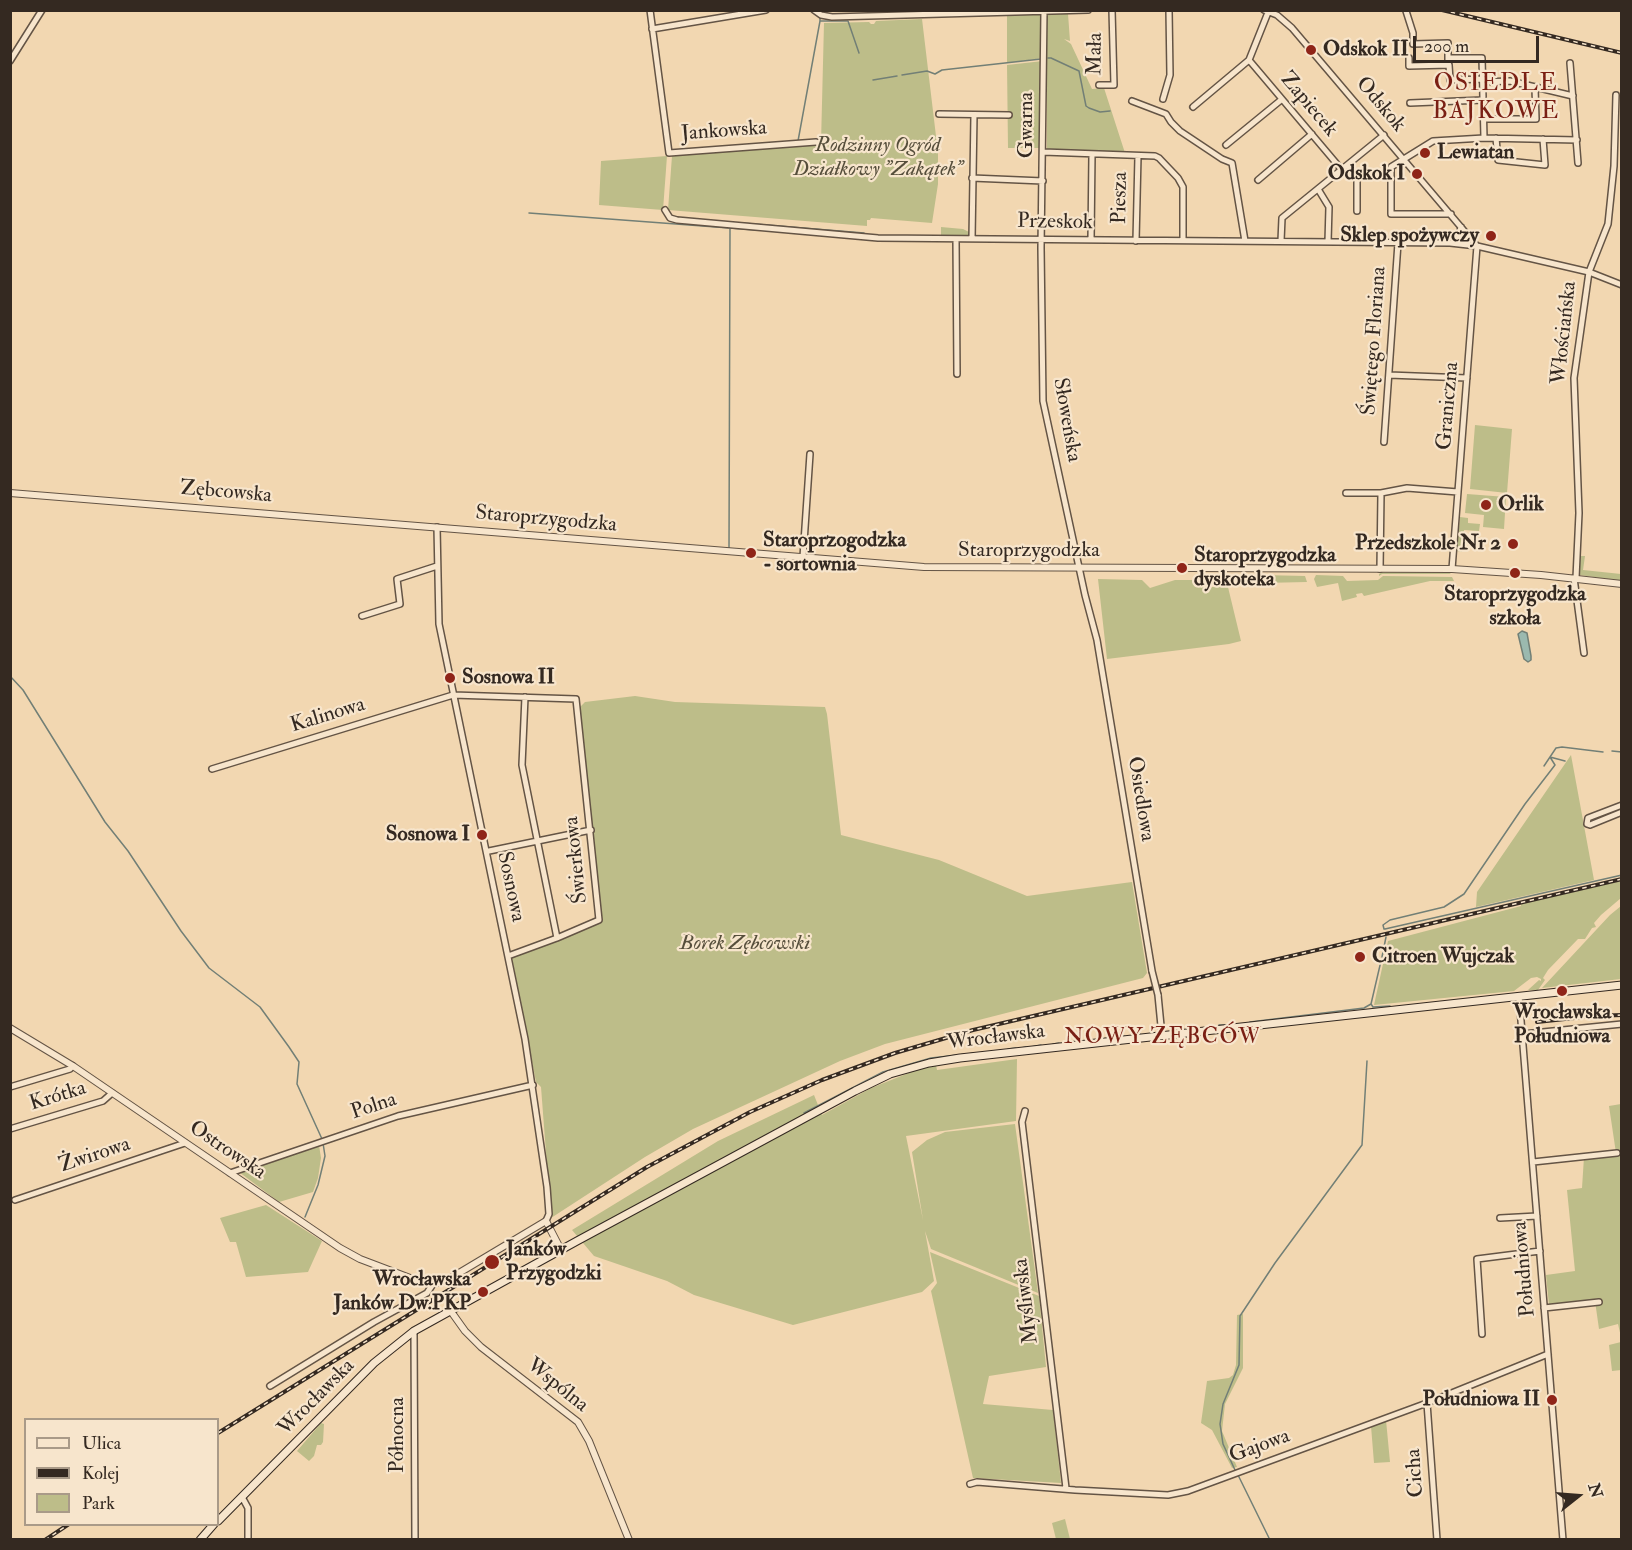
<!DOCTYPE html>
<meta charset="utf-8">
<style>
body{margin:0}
#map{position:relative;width:1632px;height:1550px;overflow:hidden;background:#f2d7b1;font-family:"IM FELL Double Pica",serif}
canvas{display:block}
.frame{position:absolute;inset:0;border:12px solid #342921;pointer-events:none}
.legend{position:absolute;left:24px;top:1418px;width:195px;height:108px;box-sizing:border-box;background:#f7e5cc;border:2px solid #a99a88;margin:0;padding:8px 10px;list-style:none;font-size:18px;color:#342921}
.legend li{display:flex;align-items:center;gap:12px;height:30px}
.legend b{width:30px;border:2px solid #a99a88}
.north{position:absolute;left:1548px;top:1466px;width:60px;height:60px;-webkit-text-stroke:4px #f7e5cc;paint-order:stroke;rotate:73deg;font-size:16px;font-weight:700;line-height:24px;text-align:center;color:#342921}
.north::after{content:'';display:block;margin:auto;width:21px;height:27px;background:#342921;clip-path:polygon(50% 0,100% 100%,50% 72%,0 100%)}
.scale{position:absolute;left:1413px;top:36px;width:126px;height:27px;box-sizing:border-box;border:3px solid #342921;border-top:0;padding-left:8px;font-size:18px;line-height:21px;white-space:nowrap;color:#342921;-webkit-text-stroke:4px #f7e5cc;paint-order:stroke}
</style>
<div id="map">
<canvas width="1632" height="1550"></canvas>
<div class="frame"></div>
<ul class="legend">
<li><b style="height:8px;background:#f7e5cc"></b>Ulica</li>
<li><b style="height:8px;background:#342921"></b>Kolej</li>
<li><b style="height:16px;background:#bdbd89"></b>Park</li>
</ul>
<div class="north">N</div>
<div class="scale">200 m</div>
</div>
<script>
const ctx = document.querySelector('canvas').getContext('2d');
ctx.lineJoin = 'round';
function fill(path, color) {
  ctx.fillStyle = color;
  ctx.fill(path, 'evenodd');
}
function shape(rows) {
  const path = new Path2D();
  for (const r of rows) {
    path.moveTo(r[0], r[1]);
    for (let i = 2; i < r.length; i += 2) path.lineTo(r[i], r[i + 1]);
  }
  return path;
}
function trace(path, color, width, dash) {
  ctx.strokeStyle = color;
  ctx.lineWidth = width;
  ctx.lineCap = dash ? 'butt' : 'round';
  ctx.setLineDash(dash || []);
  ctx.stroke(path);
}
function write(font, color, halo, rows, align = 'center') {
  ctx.font = font + ' "IM FELL Double Pica",serif';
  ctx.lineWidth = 4.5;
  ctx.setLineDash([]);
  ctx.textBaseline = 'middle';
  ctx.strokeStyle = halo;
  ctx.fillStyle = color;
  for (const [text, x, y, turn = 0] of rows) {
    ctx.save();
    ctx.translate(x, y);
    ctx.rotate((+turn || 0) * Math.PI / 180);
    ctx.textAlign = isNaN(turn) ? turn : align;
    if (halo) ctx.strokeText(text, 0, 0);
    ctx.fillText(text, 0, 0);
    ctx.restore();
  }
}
fill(shape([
 [1047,13,1068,14,1070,41,1064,39,1071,44,1092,89,1104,88,1125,153,1047,151],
 [1007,14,1043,14,1043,58,1007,63],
 [922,19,938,153,938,184,932,223,871,218,870,220,867,220,867,226,668,210,672,156,821,143,824,23,869,22,871,24,874,24,876,21],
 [1043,61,1042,148,1008,148,1007,65],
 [667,156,663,210,599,205,601,161],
 [941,227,963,229,969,232,969,235,941,236],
 [1475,425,1512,429,1507,493,1470,489],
 [1467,494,1506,497,1504,529,1483,527,1484,515,1465,513],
 [1460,517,1468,518,1468,523,1480,524,1479,531,1464,530,1462,552,1457,551],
 [1580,556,1585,556,1583,570,1621,574,1621,581,1580,575],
 [1447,571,1451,574,1382,574,1379,576,1379,574,1382,572],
 [1261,575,1305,576,1307,582,1262,583],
 [1316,575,1343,576,1347,581,1378,580,1383,576,1452,577,1454,581,1430,581,1364,596,1362,593,1356,594,1357,597,1342,601,1338,583,1317,587,1314,579],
 [1098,579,1142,580,1150,588,1175,580,1202,580,1205,589,1227,583,1241,641,1229,644,1107,659],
 [635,696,675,702,825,707,827,714,841,835,939,860,1027,896,1132,882,1147,973,1143,978,885,1044,840,1061,693,1129,645,1157,551,1218,541,1087,536,1082,512,958,601,921,580,707,585,702],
 [1571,755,1594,880,1476,907,1477,892],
 [1621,881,1621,898,1601,915,1594,923,1596,927,1592,928,1585,939,1578,939,1548,970,1543,978,1545,980,1538,990,1528,990,1539,980,1541,981,1541,979,1537,977,1531,978,1514,991,1374,1005,1388,941,1521,906,1521,904],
 [1621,906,1621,979,1542,988,1610,915],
 [1017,1059,1016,1121,906,1136,923,1220,912,1152,927,1140,945,1132,1015,1124,1038,1293,931,1249,925,1231,934,1281,922,1292,793,1325,694,1295,667,1281,594,1256,572,1230,718,1141,814,1095,822,1115,871,1088,924,1067,936,1065,937,1070],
 [1621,1104,1621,1337,1618,1324,1599,1329,1595,1301,1549,1305,1546,1275,1575,1271,1567,1190,1582,1188,1584,1157,1616,1153,1609,1106],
 [319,1145,321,1158,318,1178,313,1192,279,1202,239,1172],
 [266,1205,322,1241,308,1272,246,1277,236,1242,230,1242,220,1218],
 [930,1252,1039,1296,1046,1367,989,1376,983,1404,1053,1410,1061,1483,973,1478,931,1291,937,1283],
 [1243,1314,1243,1368,1225,1404,1222,1431,1237,1467,1232,1468,1212,1430,1201,1423,1207,1381,1229,1378,1233,1375,1236,1365,1237,1315],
 [1621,1342,1621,1370,1612,1371,1609,1345],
 [1386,1420,1390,1462,1374,1463,1371,1426],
 [321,1423,324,1424,323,1442,321,1445,317,1445,314,1456,309,1461,297,1451],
 [1065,1519,1070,1539,1056,1539,1052,1523]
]), '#bdbd89');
const water = shape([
 [1522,631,1527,633,1531,656,1531,660,1528,662,1524,659,1518,634,1522,631]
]);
fill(water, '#9bb9af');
trace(water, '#727f76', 1.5);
trace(shape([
 [821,11,821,10],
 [820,18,820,21,848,21,859,53],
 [1048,58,1051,58,1079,71,1086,106,1089,108,1100,112,1110,111],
 [902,75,927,71,935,74,942,70,1041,59],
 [873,80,897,76],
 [798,141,820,21],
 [529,213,756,230],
 [742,223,864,233],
 [729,548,730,229],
 [10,676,23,690,105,822,128,851,181,931,209,968,260,1007,289,1047,299,1062,297,1084,322,1139],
 [1612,751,1622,752],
 [1544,766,1550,757,1565,761],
 [1384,929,1383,925,1390,920,1444,907,1464,894,1525,804,1555,765,1550,757,1556,748,1562,747,1603,752],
 [1385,929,1622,875],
 [1382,957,1386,937],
 [1371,1004,1381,961],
 [1250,1022,1364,1008,1371,1004,1373,1007,1390,1006],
 [1219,1025,1226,1025],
 [1202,1028,1211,1027],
 [1189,1029,1196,1028],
 [1147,1034,1154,1033],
 [1132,1036,1140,1034],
 [1117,1037,1124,1036],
 [1085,1041,1091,1040],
 [1068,1042,1078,1041],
 [1053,1044,1059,1043],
 [1031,1047,1041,1045],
 [1021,1048,1026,1047],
 [1008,1049,1016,1048],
 [804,1113,883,1072,931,1058,976,1053],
 [305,1217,318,1185,325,1156,323,1143],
 [1235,1470,1223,1444,1220,1424,1223,1404,1239,1365,1240,1316,1275,1263,1362,1145,1367,1061],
 [1238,1475,1270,1540]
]), '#727f76', 1.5);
const minor = shape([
 [650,10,669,153,816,142],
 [814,10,821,15,832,17,1088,10],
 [1264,10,1277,15,1292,28,1477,246],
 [1044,11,1041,248,1043,401,1085,595,1097,640,1152,971],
 [1406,11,1413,33,1413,44,1448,43,1448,60],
 [652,29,766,10],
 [1409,58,1409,66,1449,65,1450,80,1483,79],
 [1448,58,1482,58,1484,138],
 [1249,60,1342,170],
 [10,61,42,10],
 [1570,63,1578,163],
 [1483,82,1510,81,1573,96],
 [1099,85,1114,85,1112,10],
 [1163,99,1170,75,1169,10],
 [1132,101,1166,114,1171,122,1180,131,1222,159,1232,163,1245,241],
 [1410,103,1483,100],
 [1193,107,1249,60,1269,10],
 [939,114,1009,115],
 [1484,119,1536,119,1535,88],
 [1496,138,1498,160,1545,165,1543,139],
 [1226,145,1281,100],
 [1043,152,1155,156,1159,158,1178,178,1183,187,1183,240],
 [1348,165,1357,177,1357,211],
 [972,178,1043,181],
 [1258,180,1312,134],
 [1318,189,1329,207,1328,242],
 [665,210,670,218,677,220,878,238,1450,243,1477,246,1589,272,1622,285],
 [1451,214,1391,214,1391,167,1433,141,1484,138,1577,140],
 [956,239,957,374],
 [972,239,974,115],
 [1091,240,1092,154],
 [1136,241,1138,156],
 [1281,241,1282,218,1384,135],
 [1461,244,1458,239,1461,227],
 [1389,375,1467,378],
 [1384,442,1398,243],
 [1346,493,1381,493],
 [437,527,439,624,525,1039,547,1187,549,1214,546,1221],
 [803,557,810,454],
 [1380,569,1381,493,1407,488,1458,492],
 [1452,569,1477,246],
 [1574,578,1584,653],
 [1576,578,1579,513,1574,378,1589,272,1608,224,1614,166,1616,95],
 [362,616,400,604,397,579,437,566],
 [525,697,522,765,557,938],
 [212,769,453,695,576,699,599,920,557,938,508,956],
 [1622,805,1588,818,1587,824,1590,825,1622,812],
 [489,851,591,830],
 [1158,995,1162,1036],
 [1519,996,1563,1540],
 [1523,1034,1622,1024],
 [10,1087,70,1069,73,1066],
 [1025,1111,1022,1122,1066,1488],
 [10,1129,103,1101,112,1093],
 [1533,1162,1617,1153],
 [230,1173,398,1116,533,1085],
 [15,1200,185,1143],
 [1500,1218,1537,1216],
 [1544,1308,1599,1302],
 [414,1331,415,1540],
 [1482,1334,1477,1259,1540,1251],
 [270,1386,374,1322,427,1293,433,1284],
 [1427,1403,1437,1540],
 [970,1484,977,1482,1075,1490,1168,1495,1188,1491,1427,1403,1548,1354],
 [242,1497,248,1508,248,1540]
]);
const tertiary = shape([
 [10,493,924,567,1452,569,1541,575,1622,584],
 [10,1028,73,1066,340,1248,360,1259,418,1281,429,1284,437,1283,449,1279,546,1221,561,1250],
 [450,1310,465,1331,481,1347,578,1422,589,1441,629,1540]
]);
const secondary = shape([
 [218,1521,374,1363,414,1331,577,1241,855,1091,890,1074,929,1063,960,1058,1622,985],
 [200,1540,214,1524]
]);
trace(minor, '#645445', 8);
trace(tertiary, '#645445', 8);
trace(secondary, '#342921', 9);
trace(minor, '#f7e5cc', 5);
trace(tertiary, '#f7e5cc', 6);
trace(secondary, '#f7e5cc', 7);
const rail = shape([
 [1442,10,1622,53],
 [1537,1022,1593,1016,1622,1015],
 [218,1433,647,1167,750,1112,822,1080,895,1053,973,1030,1622,879],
 [45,1540,69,1524]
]);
trace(rail, '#342921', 4);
trace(rail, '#f7e5cc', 1.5, [4.5]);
const minorBridge = shape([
 [1152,971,1158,995]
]);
trace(minorBridge, '#645445', 8, []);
trace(minorBridge, '#f7e5cc', 5);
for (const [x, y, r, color] of [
 [1311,50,6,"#8f2418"],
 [1425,153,6,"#8f2418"],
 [1417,174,6,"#8f2418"],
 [1491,236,6,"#8f2418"],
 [1486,505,6,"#8f2418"],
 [1513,544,6,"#8f2418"],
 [751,553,6,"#8f2418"],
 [1182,568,6,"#8f2418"],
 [1515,573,6,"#8f2418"],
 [450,678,6,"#8f2418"],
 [482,835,6,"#8f2418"],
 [1360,957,6,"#8f2418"],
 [1562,991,6,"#8f2418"],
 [492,1262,8,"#8f2418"],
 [483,1292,6,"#8f2418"],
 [1552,1400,6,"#8f2418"]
]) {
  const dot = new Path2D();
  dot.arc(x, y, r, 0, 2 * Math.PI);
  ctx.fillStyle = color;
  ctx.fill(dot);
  trace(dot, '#f7e5cc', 2);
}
write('bold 21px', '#342921', '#f7e5cc', [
 ["Odskok II",1323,50],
 ["Lewiatan",1437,153],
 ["Odskok I",1405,174,"right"],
 ["Sklep spożywczy",1479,236,"right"],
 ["Orlik",1498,505],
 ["Staroprzogodzka",763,541],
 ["- sortownia",763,565],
 ["Przedszkole Nr 2",1501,544,"right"],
 ["Staroprzygodzka",1194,556],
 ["dyskoteka",1194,580],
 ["Staroprzygodzka",1515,595,"center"],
 ["szkoła",1515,619,"center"],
 ["Sosnowa II",462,678],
 ["Sosnowa I",470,835,"right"],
 ["Citroen Wujczak",1372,957],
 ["Wrocławska",1562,1013,"center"],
 ["Południowa",1562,1037,"center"],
 ["Janków",506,1250],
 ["Przygodzki",506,1274],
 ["Wrocławska",471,1280,"right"],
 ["Janków Dw.PKP",471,1304,"right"],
 ["Południowa II",1540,1400,"right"]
], 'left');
write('21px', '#342921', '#f7e5cc', [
 ["Mała",1096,54,-89],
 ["Zapiecek",1308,105,50],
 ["Odskok",1380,105,50],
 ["Gwarna",1027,125,-90],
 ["Jankowska",724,132,-4],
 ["Piesza",1121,198,-89],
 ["Przeskok",1055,223,1],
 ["Włościańska",1565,333,-84],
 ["Świętego Floriana",1375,341,-86],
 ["Graniczna",1449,406,-85],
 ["Słoweńska",1066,420,80],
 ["Zębcowska",226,493,5],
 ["Staroprzygodzka",546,520,5],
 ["Staroprzygodzka",1029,551],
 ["Kalinowa",328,716,-17],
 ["Osiedlowa",1140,799,81],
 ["Świerkowa",577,860,-96],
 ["Sosnowa",510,887,78],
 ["Wrocławska",996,1038,-7],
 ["Krótka",58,1097,-17],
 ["Polna",374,1107,-18],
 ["Ostrowska",227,1151,34],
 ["Żwirowa",95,1156,-18],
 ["Południowa",1525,1269,-95],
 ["Myśliwska",1027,1301,-97],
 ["Wspólna",557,1386,39],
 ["Wrocławska",317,1398,-45],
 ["Północna",398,1435,-90],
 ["Gajowa",1260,1447,-20],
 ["Cicha",1416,1473,-94]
]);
write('italic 21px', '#564e3b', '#f7e5cc', [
 ["Rodzinny Ogród",878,146],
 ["Działkowy \"Zakątek\"",878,170],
 ["Borek Zębcowski",745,944]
]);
ctx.letterSpacing = '1.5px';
write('22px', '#7a1f14', '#f7e5cc', [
 ["NOWY ZĘBCÓW",1163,1038]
]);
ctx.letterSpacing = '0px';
ctx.letterSpacing = '1.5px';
write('24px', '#7a1f14', '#f7e5cc', [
 ["OSIEDLE",1496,85],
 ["BAJKOWE",1496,113]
]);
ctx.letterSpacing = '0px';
</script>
